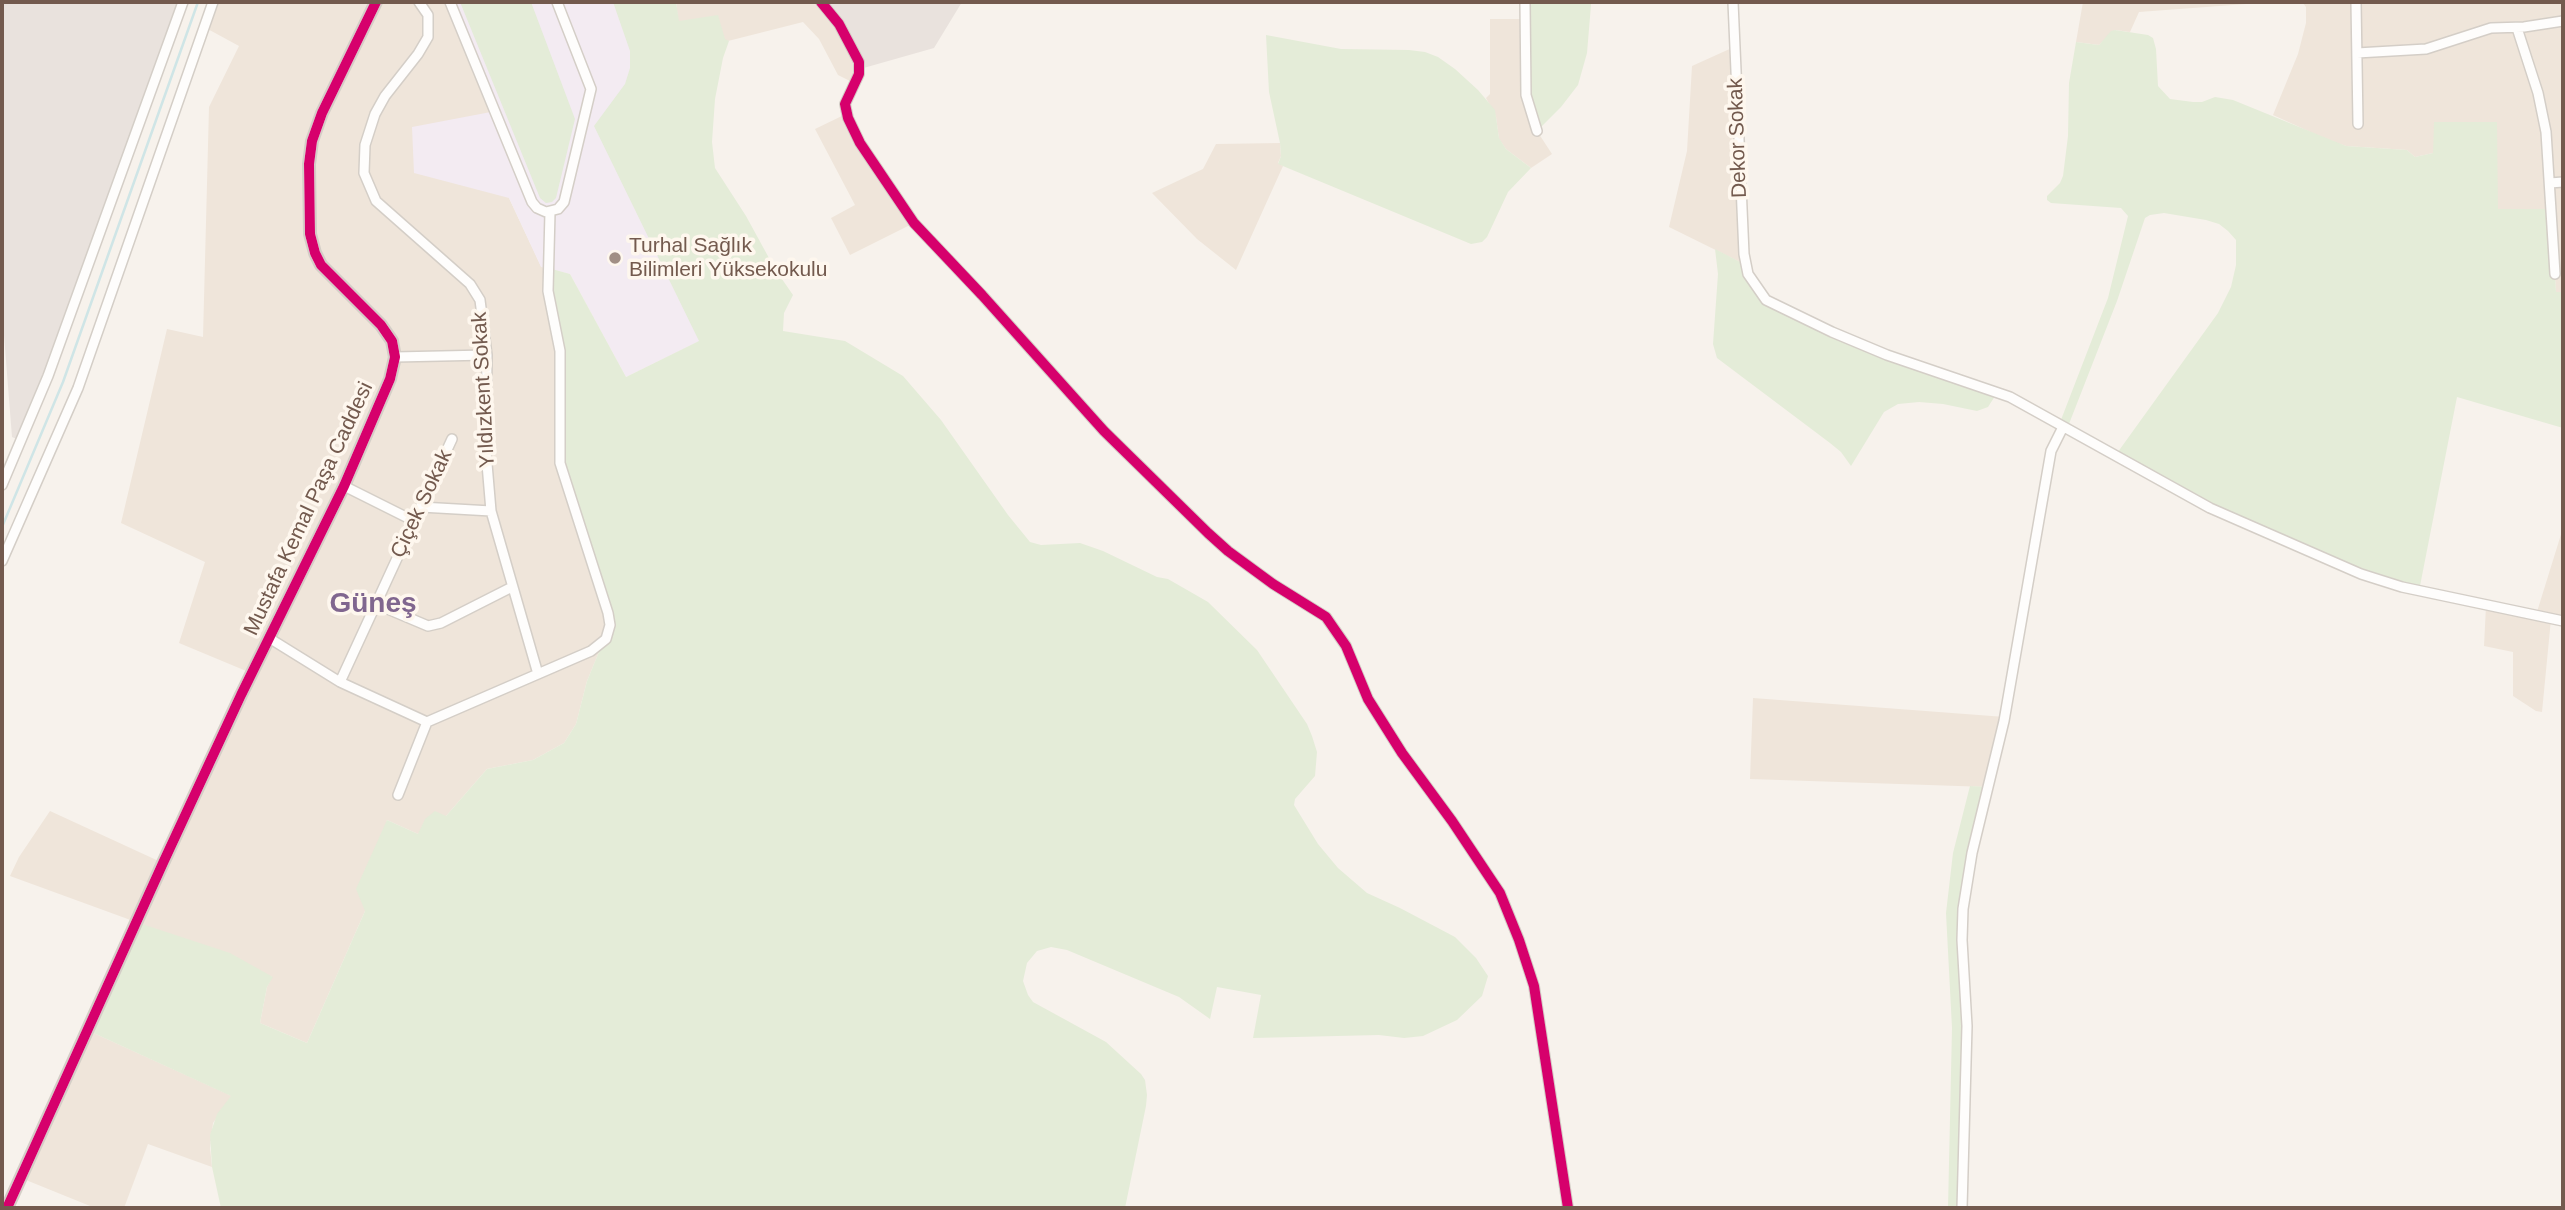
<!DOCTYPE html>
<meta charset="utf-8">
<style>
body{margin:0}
#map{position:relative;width:2565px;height:1210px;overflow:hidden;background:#f7f2ec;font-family:Arial,sans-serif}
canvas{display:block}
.frame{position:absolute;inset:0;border:4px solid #735a4e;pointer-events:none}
</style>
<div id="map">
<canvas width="2565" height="1210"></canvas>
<div class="frame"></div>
</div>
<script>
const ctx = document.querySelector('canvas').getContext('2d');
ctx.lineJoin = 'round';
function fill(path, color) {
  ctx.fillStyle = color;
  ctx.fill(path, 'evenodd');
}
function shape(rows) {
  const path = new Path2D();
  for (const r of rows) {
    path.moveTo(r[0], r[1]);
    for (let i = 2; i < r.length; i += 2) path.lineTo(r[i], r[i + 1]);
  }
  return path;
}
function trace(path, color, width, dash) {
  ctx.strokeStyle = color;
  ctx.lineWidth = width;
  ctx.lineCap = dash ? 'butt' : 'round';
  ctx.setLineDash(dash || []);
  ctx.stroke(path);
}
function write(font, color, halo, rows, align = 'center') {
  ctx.font = font + ' Arial,sans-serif';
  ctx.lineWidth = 7;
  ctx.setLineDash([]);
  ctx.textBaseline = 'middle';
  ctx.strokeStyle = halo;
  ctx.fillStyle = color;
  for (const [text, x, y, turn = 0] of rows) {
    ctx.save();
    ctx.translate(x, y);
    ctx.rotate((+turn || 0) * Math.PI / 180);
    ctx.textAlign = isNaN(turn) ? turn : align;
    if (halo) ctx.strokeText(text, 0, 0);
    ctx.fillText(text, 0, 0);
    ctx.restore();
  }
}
fill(shape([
 [213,2,450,2,496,111,509,198,541,266,548,268,610,625,587,681,576,724,564,743,533,760,487,769,446,816,418,834,387,820,365,911,307,1043,260,1023,267,987,272,977,136,922,10,876,19,857,50,811,163,863,251,673,179,643,205,562,121,523,167,329,203,337,209,107,239,46,204,27],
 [676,2,821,2,859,62,854,83,838,75,819,39,803,22,728,41,678,21],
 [2083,2,2273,2,2139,12,2130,32,2115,30,2099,45,2076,42],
 [2302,2,2563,2,2563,292,2556,292,2551,209,2498,209,2433,153,2415,157,2407,150,2346,146,2330,141,2273,115,2298,54,2306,23,2306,7],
 [1490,19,1525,19,1537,131,1552,154,1531,168,1506,149,1499,139,1496,117,1486,98,1490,94],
 [1734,47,1746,265,1669,227,1687,151,1692,66],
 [846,114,914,223,850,255,831,218,855,205,815,129],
 [1280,143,1281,156,1278,163,1283,166,1236,270,1197,239,1152,193,1203,169,1216,144],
 [2563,528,2563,621,2551,619,2542,712,2536,711,2513,696,2513,652,2484,646,2486,606,2536,615],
 [1753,698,2005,717,1988,787,1750,779],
 [87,1030,232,1096,213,1123,210,1148,212,1167,148,1144,124,1208,95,1208,21,1178]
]), '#efe5da');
fill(shape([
 [2,2,183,2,21,441,12,437,2,310],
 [821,2,962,2,934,48,860,69,860,66]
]), '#e9e2dd');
fill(shape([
 [450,2,676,2,679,29,678,61,761,311,626,377,570,274,541,267,509,198,414,173,412,127,496,111]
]), '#f3ebf2');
fill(shape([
 [460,2,531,2,575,119,556,198,552,202,546,203,540,198],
 [613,2,676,2,679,21,718,15,725,39,729,41,723,58,715,99,712,142,715,168,746,216,775,269,793,295,784,313,783,331,845,341,903,376,941,420,1008,515,1030,542,1041,545,1080,543,1103,551,1157,577,1168,579,1208,602,1257,650,1307,724,1312,736,1317,752,1315,776,1295,799,1294,805,1318,844,1338,868,1367,893,1400,908,1455,937,1476,958,1488,976,1482,996,1457,1020,1423,1036,1404,1038,1379,1035,1253,1038,1261,995,1217,987,1210,1019,1179,997,1067,950,1051,947,1037,951,1027,963,1023,981,1028,995,1033,1002,1106,1042,1141,1074,1145,1080,1147,1095,1146,1106,1125,1208,221,1208,212,1167,210,1135,217,1114,231,1096,87,1030,136,922,230,953,273,977,267,987,260,1023,307,1043,365,911,356,889,387,820,418,834,425,819,435,811,446,816,487,769,533,760,564,743,576,724,587,681,610,625,562,472,561,363,548,268,570,274,626,377,699,341,594,126,625,84,630,68,630,51],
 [1525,2,1591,2,1591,5,1587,53,1578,85,1561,107,1537,131,1529,111],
 [2115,30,2148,35,2153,38,2156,49,2158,86,2170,99,2193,102,2202,102,2215,97,2233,100,2346,146,2407,150,2415,157,2433,153,2434,122,2497,122,2498,209,2551,209,2556,292,2563,292,2563,428,2457,397,2419,591,2402,587,2210,508,2115,456,2218,313,2231,287,2236,265,2236,240,2228,231,2219,224,2206,220,2164,213,2150,215,2145,218,2117,301,2067,429,2059,425,2108,298,2128,216,2121,208,2051,203,2047,200,2047,196,2060,183,2063,176,2068,136,2069,83,2076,42,2099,45,2111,31],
 [1266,35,1341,49,1409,50,1425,52,1438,57,1455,69,1478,90,1495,110,1499,138,1506,149,1531,168,1508,192,1487,237,1482,242,1471,244,1278,164,1281,156,1280,143,1269,92],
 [1715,249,1746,265,1766,300,1832,332,1997,393,1988,407,1977,411,1943,404,1919,402,1898,404,1884,412,1851,466,1841,452,1830,443,1717,358,1713,344,1718,274],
 [1970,786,1988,787,1966,884,1962,1208,1948,1208,1952,1028,1946,913,1953,853]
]), '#e4ecd8');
trace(shape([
 [2,527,63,382,198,2]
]), '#cfe5e6', 2.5);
const minor = shape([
 [419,2,428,15,428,37,418,54,385,96,375,114,365,145,364,173,376,201,470,284,480,300,487,355,486,452,491,511,538,674],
 [450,2,532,202,537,208,546,212,558,209,564,202,591,89,557,2],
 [821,2,839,24,859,62,859,74,845,104,848,118,860,143,914,223,982,295,1104,431,1208,533,1228,551,1273,584,1326,617,1346,646,1368,699,1402,753,1452,821,1500,893,1519,940,1534,986,1568,1208],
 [1525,2,1526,95,1537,131],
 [1733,2,1744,254,1748,274,1766,300,1832,332,1887,355,2010,397,2210,508,2361,574,2402,587,2563,621],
 [2356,2,2358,124],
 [2517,28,2538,93,2546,132,2555,274],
 [2357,53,2426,49,2491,28,2524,27,2563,21],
 [2550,183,2563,182],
 [395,357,487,355],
 [2,485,48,376,183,2],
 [344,486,414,521],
 [421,507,491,511],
 [2,561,78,388,213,2],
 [376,604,428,626,441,623,512,587],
 [269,638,340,682,427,722,591,651,606,639,610,625,608,613,560,463,560,351,548,291,550,212],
 [340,682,452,439],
 [398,795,427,722],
 [1962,1208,1967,1026,1962,940,1963,909,1972,853,2004,721,2051,451,2063,427]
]);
const tertiary = shape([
 [7,1208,163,863,241,695,344,486,390,379,395,357,392,341,381,325,321,265,315,253,310,234,309,164,312,141,322,113,376,2]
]);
trace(minor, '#d4cec7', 12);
trace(tertiary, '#d4cec7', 14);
trace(minor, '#fefdfc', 9);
trace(tertiary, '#fefdfc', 10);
trace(shape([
 [821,2,839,24,859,62,859,74,845,104,848,118,860,143,914,223,982,295,1104,431,1208,533,1228,551,1273,584,1326,617,1346,646,1368,699,1402,753,1452,821,1500,893,1519,940,1534,986,1568,1208],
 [7,1208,163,863,241,695,344,486,390,379,395,357,392,341,381,325,321,265,315,253,310,234,309,164,312,141,322,113,376,2]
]), '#d6006c', 10);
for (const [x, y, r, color] of [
 [615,258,7,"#a18f85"]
]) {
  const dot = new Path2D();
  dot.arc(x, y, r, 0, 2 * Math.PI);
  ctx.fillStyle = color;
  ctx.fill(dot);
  trace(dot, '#fef7ee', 2.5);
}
write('21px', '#735a4e', '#fef7ee', [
 ["Dekor Sokak",1738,138,-92],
 ["Yıldızkent Sokak",484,390,-93],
 ["Çiçek Sokak",422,504,-65],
 ["Mustafa Kemal Paşa Caddesi",309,509,-65]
]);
write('21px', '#735a4e', '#fef7ee', [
 ["Turhal Sağlık",629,246],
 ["Bilimleri Yüksekokulu",629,270]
], 'left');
write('bold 28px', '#80668f', '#fef7ee', [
 ["Güneş",373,604]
]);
</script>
